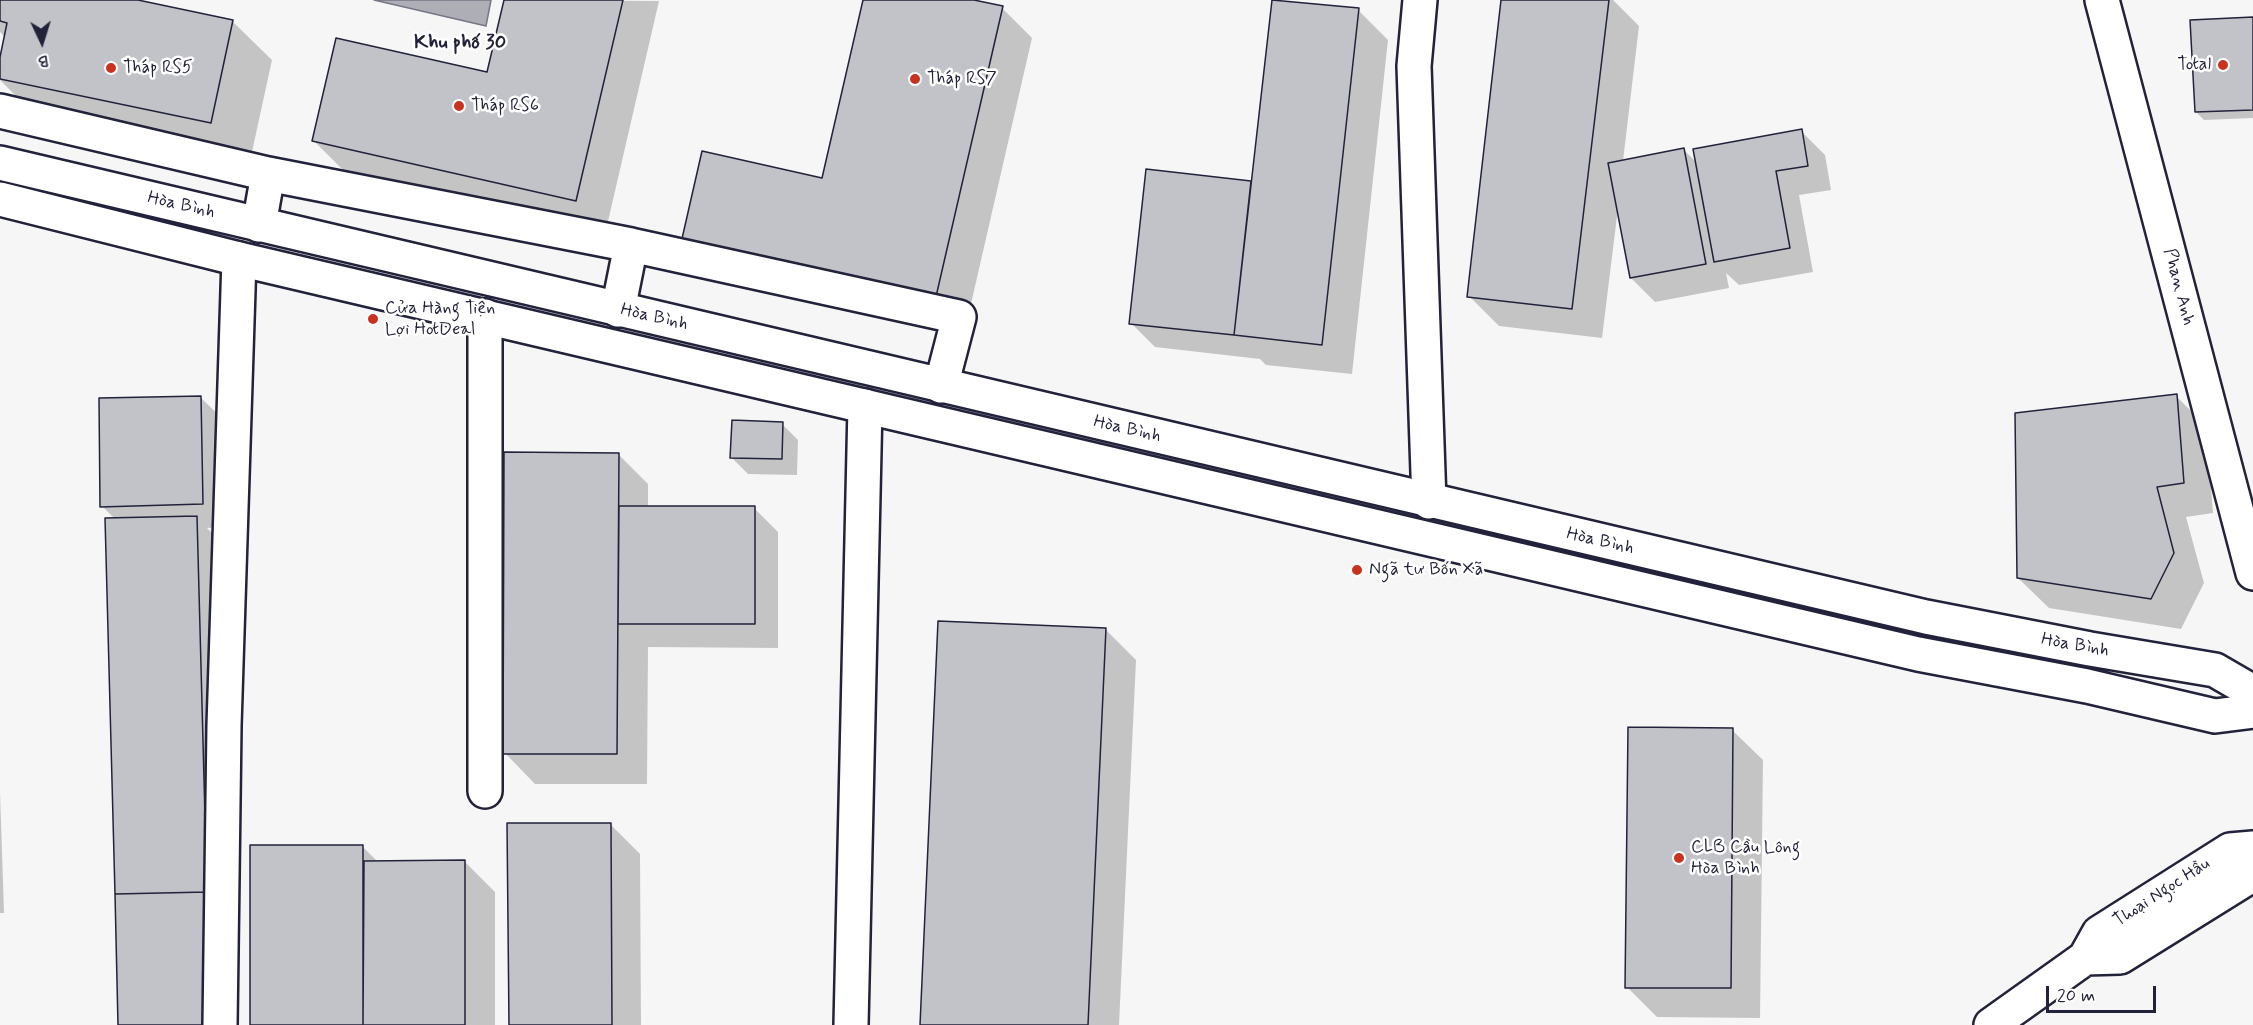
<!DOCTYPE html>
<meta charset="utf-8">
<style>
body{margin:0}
#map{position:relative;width:2253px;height:1025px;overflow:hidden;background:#f6f6f7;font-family:Mynerve,sans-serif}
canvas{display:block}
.north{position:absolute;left:12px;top:12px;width:60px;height:60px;-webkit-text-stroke:4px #fff;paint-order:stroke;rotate:176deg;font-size:16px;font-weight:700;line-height:24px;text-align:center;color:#22223b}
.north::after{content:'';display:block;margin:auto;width:21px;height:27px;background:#22223b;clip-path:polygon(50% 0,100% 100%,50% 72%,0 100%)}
.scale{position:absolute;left:2046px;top:986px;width:110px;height:27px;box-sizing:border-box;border:3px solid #22223b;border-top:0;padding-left:8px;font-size:18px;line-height:21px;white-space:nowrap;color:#22223b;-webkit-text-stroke:4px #fff;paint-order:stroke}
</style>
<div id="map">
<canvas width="2253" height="1025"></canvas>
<div class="north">B</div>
<div class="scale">20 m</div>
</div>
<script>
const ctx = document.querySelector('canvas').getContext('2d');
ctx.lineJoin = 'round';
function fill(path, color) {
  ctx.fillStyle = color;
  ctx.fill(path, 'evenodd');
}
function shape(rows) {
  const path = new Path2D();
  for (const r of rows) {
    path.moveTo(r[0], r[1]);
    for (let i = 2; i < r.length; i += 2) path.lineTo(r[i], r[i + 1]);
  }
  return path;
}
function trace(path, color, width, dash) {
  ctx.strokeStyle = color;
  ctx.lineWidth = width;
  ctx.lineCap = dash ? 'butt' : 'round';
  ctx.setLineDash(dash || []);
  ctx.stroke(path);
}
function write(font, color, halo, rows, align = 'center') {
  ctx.font = font + ' Mynerve,sans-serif';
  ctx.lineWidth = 5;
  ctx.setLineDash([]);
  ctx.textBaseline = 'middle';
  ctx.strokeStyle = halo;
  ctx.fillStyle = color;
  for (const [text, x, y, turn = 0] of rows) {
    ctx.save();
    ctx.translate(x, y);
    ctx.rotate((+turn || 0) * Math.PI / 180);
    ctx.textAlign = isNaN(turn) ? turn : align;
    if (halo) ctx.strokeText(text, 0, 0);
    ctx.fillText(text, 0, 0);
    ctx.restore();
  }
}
const water = shape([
 [374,0,491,0,486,26,374,0]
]);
fill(water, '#aeaeb7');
trace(water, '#767685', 1.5);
fill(shape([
 [0,0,137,0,232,21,272,60,250,161,37,117,0,80,0,64,6,38,0,32],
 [506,0,659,1,606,230,343,170,313,140,488,74],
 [864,0,968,0,1002,8,1032,38,965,330,823,180],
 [1503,0,1613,0,1639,26,1623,161,1684,150,1697,163,1801,131,1825,155,1831,190,1799,195,1813,272,1739,285,1726,273,1729,288,1655,302,1631,278,1618,208,1602,338,1499,326,1469,296],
 [1358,10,1388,40,1352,374,1266,365,1260,359,1155,347,1131,323,1251,182,1253,184],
 [2253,19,2253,118,2204,120,2196,112],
 [2176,396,2206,426,2213,513,2186,517,2204,583,2181,629,2049,608,2018,578],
 [201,398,225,421,227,527,207,528,227,547,236,922,120,1025,115,519,102,506],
 [782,424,798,440,797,475,748,474,732,458],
 [618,454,648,484,648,508,754,508,778,532,778,648,648,647,647,784,535,784,505,753],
 [1106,630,1136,660,1119,1025,921,1025],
 [1732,730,1763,760,1760,1018,1657,1017,1627,987],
 [0,792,4,913,0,913],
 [610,824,640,854,641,1025,510,1025],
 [363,847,378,862,465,862,495,892,495,1025,251,1025]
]), '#0003');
const building = shape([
 [0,0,138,0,233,20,211,123,0,79,0,57,7,23,0,21,0,0],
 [504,0,623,0,576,201,312,141,336,38,487,72,504,0],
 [863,0,974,0,1003,6,935,301,681,243,702,151,822,178,863,0],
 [1272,0,1359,8,1322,345,1234,335,1272,0],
 [1501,0,1609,0,1572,309,1467,297,1501,0],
 [2253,17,2253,110,2195,112,2190,20,2253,17],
 [1802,129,1808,166,1776,171,1790,248,1714,262,1693,149,1802,129],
 [1684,148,1706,264,1630,278,1608,163,1684,148],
 [1146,169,1251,181,1234,335,1129,324,1146,169],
 [2177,394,2184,483,2157,487,2174,553,2151,599,2017,578,2015,413,2177,394],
 [201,396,203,504,100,507,99,398,201,396],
 [732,420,783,422,782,459,730,458,732,420],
 [504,452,619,453,617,754,503,754,504,452],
 [619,506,755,506,755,624,618,624,619,506],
 [197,516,207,892,115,894,105,518,197,516],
 [938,621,1106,628,1088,1025,920,1025,938,621],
 [1628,727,1733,728,1731,988,1625,988,1628,727],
 [507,823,611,823,612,1025,509,1025,507,823],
 [250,845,363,845,363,1025,250,1025,250,845],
 [465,860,465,1025,363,1025,364,861,465,860],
 [207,892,210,1025,118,1025,115,894,207,892]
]);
fill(building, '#c2c2c9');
trace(building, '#22223b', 1.5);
const minor = shape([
 [1420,0,1414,66,1429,502],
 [0,111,268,174,259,225],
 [268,174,631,245,618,310],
 [631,245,959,317,941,386],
 [485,316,485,791],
 [220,1025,224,726,239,259],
 [851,1025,865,406]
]);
const major = shape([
 [2102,0,2253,573],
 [0,163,1926,617,2090,649,2215,670,2253,692],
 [0,199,239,259,1918,654,2087,686,2215,716,2253,711],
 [2253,848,2230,850,2099,933,2085,958,2120,957,2247,878,2253,862],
 [1991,1025,2085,958]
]);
trace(minor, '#22223b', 38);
trace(major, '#22223b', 38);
trace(minor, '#fff', 33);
trace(major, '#fff', 33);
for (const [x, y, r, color] of [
 [2223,65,6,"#c8321e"],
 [111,68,6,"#c8321e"],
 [915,79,6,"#c8321e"],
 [459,106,6,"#c8321e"],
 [373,319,6,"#c8321e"],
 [1357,570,6,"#c8321e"],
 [1679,858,6,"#c8321e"]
]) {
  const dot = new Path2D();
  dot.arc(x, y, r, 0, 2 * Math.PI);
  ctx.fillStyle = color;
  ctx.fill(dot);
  trace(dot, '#fff', 2);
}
write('18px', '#22223b', '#fff', [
 ["Total",2211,65,"right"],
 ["Tháp RS5",123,68],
 ["Tháp RS7",927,79],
 ["Tháp RS6",471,106],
 ["Cửa Hàng Tiện",385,309],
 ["Lợi HotDeal",385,330],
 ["Ngã tư Bốn Xã",1369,570],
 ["CLB Cầu Lông",1691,848],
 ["Hòa Bình",1691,869]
], 'left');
write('18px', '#22223b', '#fff', [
 ["Hòa Bình",181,206,13],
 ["Phan Anh",2178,287,75],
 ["Hòa Bình",654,318,13],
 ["Hòa Bình",1127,430,13],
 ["Hòa Bình",1600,542,13],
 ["Hòa Bình",2075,646,10],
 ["Thoại Ngọc Hầu",2162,893,-33]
]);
write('bold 20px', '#22223b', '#fff', [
 ["Khu phố 30",460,44]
]);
</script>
